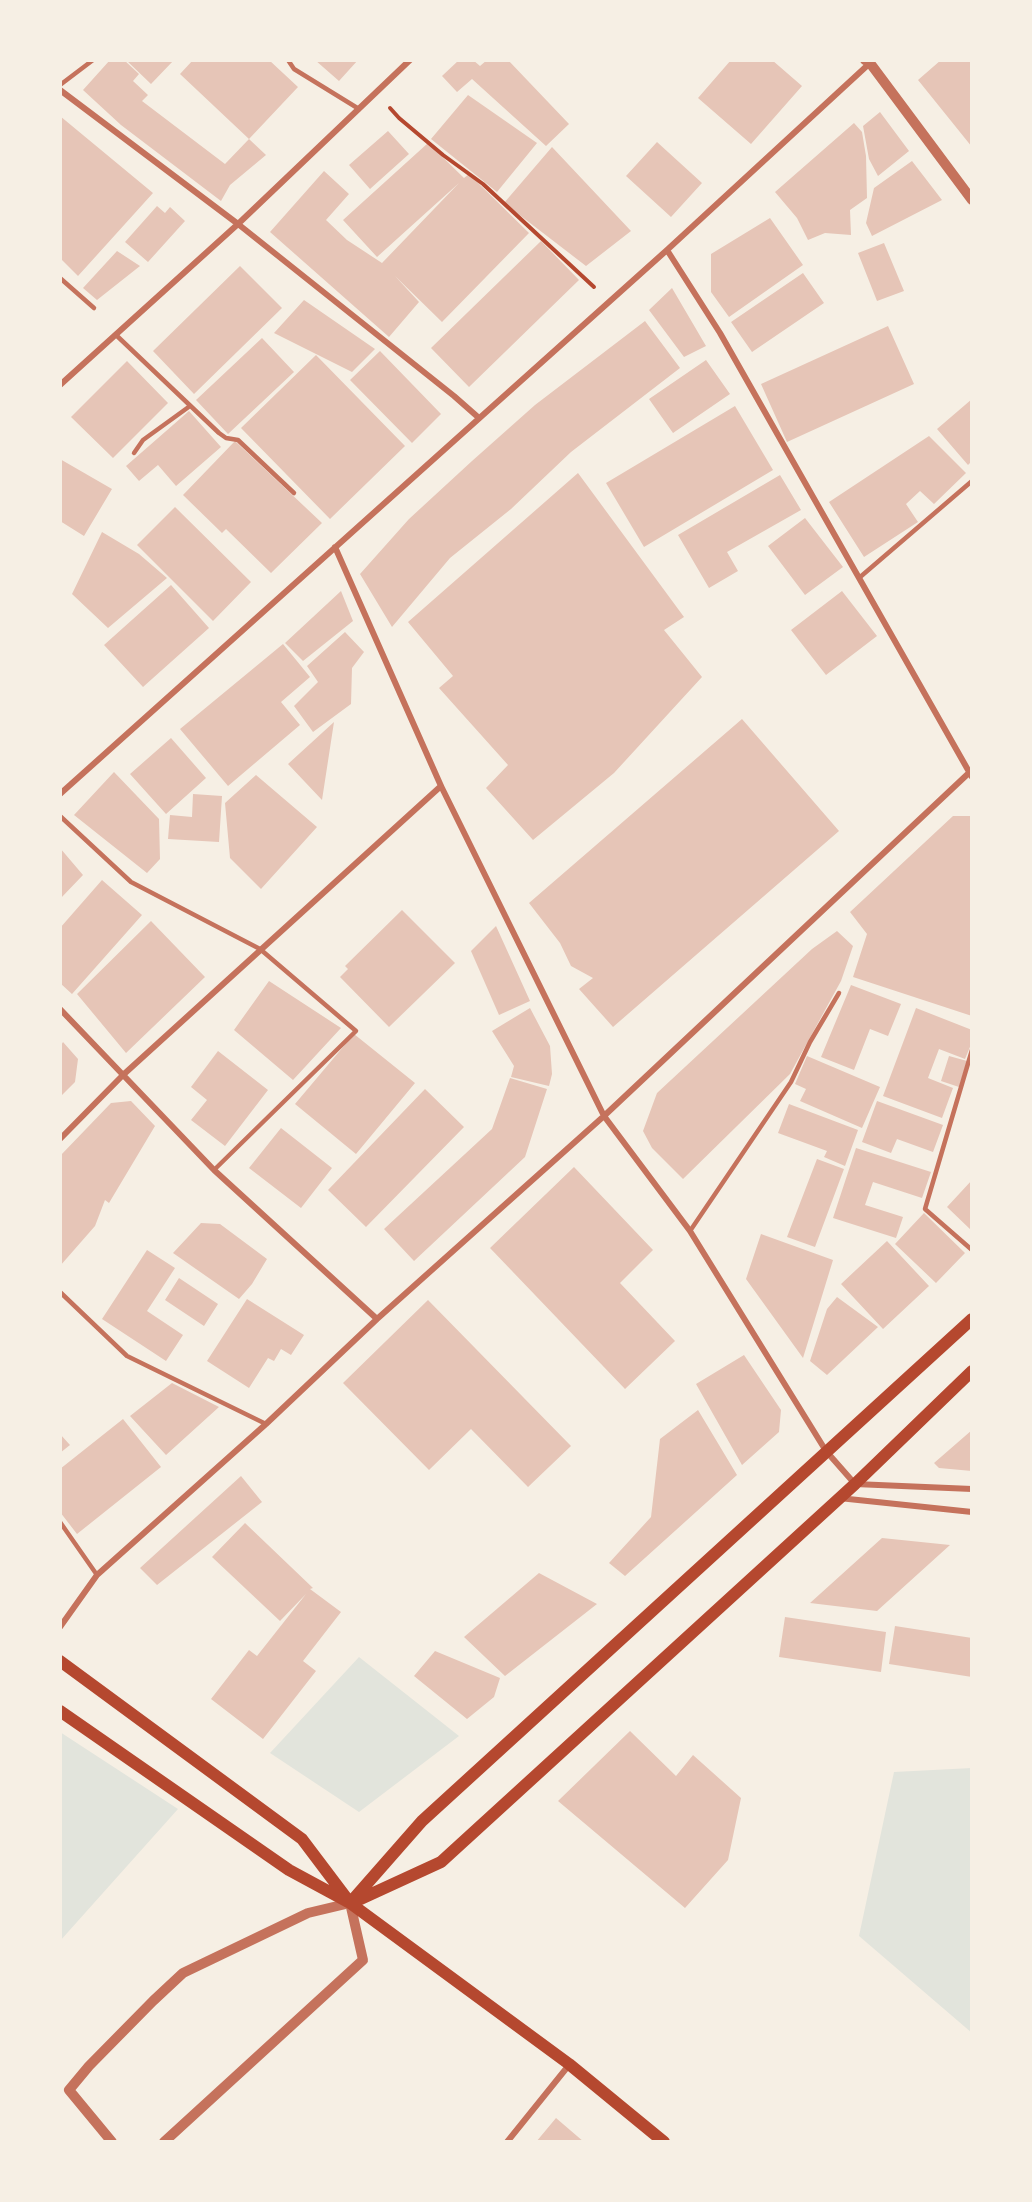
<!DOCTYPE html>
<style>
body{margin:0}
#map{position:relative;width:1032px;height:2202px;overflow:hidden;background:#f6efe4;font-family:Quicksand,sans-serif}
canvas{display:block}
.frame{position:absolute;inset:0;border:62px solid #f6efe4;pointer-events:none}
</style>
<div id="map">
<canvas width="1032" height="2202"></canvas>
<div class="frame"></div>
</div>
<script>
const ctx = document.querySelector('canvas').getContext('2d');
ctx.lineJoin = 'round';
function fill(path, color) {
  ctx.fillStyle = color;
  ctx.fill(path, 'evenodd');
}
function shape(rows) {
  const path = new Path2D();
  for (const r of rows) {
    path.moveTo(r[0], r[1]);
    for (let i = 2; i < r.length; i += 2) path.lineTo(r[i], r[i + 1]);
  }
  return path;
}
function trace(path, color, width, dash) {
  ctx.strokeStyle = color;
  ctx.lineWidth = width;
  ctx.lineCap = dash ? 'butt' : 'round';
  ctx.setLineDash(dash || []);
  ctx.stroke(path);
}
fill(shape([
 [359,1657,459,1736,359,1812,270,1753],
 [60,1732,178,1809,60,1941],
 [972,1768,972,2033,859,1936,894,1772]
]), '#e2e4dc');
fill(shape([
 [110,60,124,60,139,74,133,81,148,95,142,101,225,164,249,139,266,155,230,185,221,201,121,125,83,90],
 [126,60,174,60,151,84],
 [193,60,269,60,298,87,249,139,180,74],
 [315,60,358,60,339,81],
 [459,60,473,60,480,66,487,60,508,60,569,124,546,146,472,79,457,92,442,76],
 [731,60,772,60,802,86,751,144,698,98],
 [941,60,972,60,972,147,918,80],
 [468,95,537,143,497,192,431,139],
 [880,112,909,151,878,176,869,159,863,126],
 [60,116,153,193,78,276,60,258],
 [854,123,862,132,866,156,867,198,850,210,851,235,825,233,808,240,797,218,775,192],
 [388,131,409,154,370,189,349,165],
 [657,142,702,183,671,217,626,176],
 [428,143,464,178,469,174,529,233,442,322,395,276,419,302,389,337,270,232,324,171,349,194,326,220,347,240,382,263,459,183,377,257,343,220],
 [552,147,631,231,586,266,504,203],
 [912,161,942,200,872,236,866,223,874,188],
 [157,206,165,213,170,207,185,221,148,262,125,242],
 [770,218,803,265,729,317,711,292,711,254],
 [541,241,579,280,469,387,431,348],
 [884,243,904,291,877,301,858,253],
 [117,251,140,266,97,300,83,288],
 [240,266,282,308,194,394,153,351],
 [803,273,824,303,752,352,731,322],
 [672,288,706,346,684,357,649,310],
 [304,300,375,349,352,372,274,333],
 [645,321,680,368,571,452,511,509,450,558,392,627,360,574,409,519,472,461,535,405],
 [888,326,914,384,787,442,761,384],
 [262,338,294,372,228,434,196,400],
 [380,351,441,414,412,443,350,380],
 [316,355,405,446,330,519,241,428],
 [706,360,730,394,673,433,649,399],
 [127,361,168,403,113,458,71,417],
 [972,399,972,461,968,465,937,429],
 [735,406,773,470,644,547,606,483],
 [189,411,221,447,176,486,158,465,139,481,126,466],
 [929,436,966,473,934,504,920,491,906,504,918,522,864,557,829,502],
 [235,441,322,523,271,573,226,529,222,533,183,495],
 [60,459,112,489,84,536,60,521],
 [578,473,684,617,664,630,702,677,614,773,533,840,486,788,508,765,439,688,453,676,408,622],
 [780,475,801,510,727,552,738,571,709,588,678,535],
 [175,507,251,582,213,621,137,545],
 [805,518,843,567,805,595,768,546],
 [102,532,139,554,167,578,108,628,72,594],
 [171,585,209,628,143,687,104,645],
 [341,591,353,621,303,661,285,643],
 [842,591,877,636,826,675,791,630],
 [345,632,364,652,352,668,351,704,313,732,294,706,318,682,307,666],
 [283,644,310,677,281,702,300,725,228,786,180,729],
 [742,719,839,831,613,1027,579,989,593,978,571,966,560,943,529,903],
 [334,722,322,800,288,764],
 [171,738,206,778,166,814,130,774],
 [114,772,159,819,160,859,147,873,74,815],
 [256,775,317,827,261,889,230,858,225,803],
 [193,794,222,796,219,842,168,839,170,815,192,817],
 [953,816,972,816,972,1016,853,977,867,934,850,912],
 [60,848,83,875,60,899],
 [102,880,142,915,72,994,60,983,60,928],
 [402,910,455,963,389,1027,340,977,348,969,345,966],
 [151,921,205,977,126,1053,77,994],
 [496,926,530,1001,499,1015,471,951],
 [837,931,853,946,841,981,790,1074,683,1179,652,1148,643,1131,657,1093,812,949],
 [269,981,341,1028,293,1080,234,1030],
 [851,985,901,1004,888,1036,870,1029,854,1070,821,1057],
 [530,1008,550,1046,552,1074,549,1086,511,1077,514,1066,492,1031],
 [916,1008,972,1030,972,1042,965,1059,939,1049,928,1078,953,1088,942,1118,883,1096],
 [354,1034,415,1083,356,1154,295,1104],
 [63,1042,78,1059,75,1082,60,1097,60,1047],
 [218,1051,268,1090,225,1146,191,1120,207,1100,191,1087],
 [807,1056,880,1087,862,1128,800,1101,806,1089,795,1084],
 [949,1056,967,1061,959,1087,941,1081],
 [510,1078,547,1089,525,1157,414,1261,384,1229,492,1129],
 [425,1089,464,1127,366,1227,328,1190],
 [131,1101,155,1126,109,1203,105,1200,95,1226,60,1266,60,1156,111,1103],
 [877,1101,943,1125,933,1152,897,1139,891,1153,862,1142],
 [789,1104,858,1130,845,1166,824,1157,827,1151,778,1133],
 [281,1128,332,1168,301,1208,249,1168],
 [856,1148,931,1172,922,1198,873,1182,865,1205,903,1217,896,1238,833,1218],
 [817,1159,844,1169,815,1247,787,1237],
 [574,1167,653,1250,620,1283,675,1341,625,1389,490,1248],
 [972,1180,972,1231,947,1207],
 [924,1213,965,1253,936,1283,895,1244],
 [201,1223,220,1224,267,1259,252,1284,239,1299,173,1253],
 [761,1234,833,1260,803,1358,746,1279],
 [887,1241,929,1286,883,1329,841,1284],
 [147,1250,175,1268,147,1311,183,1335,166,1361,102,1319],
 [179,1278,218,1304,204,1326,165,1300],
 [837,1297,878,1327,827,1375,810,1361,827,1309],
 [247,1299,304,1335,291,1355,281,1349,274,1361,268,1358,249,1388,207,1361],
 [428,1300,571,1446,528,1487,471,1429,429,1470,343,1383],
 [744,1355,781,1410,779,1432,742,1465,696,1384],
 [172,1383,219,1407,166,1455,130,1416],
 [698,1410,737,1475,625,1576,609,1563,651,1517,660,1439],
 [123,1419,161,1467,77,1534,60,1512,60,1469],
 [972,1430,972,1471,939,1468,934,1463],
 [60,1434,70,1445,60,1453],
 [241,1476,262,1502,157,1585,140,1568],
 [245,1523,313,1588,310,1589,341,1612,303,1661,316,1671,263,1739,211,1699,249,1650,257,1656,306,1594,280,1621,212,1557],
 [882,1538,950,1545,877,1611,810,1603],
 [539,1573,597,1604,505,1676,464,1637],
 [785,1617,886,1632,881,1672,779,1657],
 [895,1626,972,1638,972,1677,889,1664],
 [435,1651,500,1678,494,1697,467,1719,414,1676],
 [630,1731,676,1776,693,1755,741,1798,728,1860,685,1908,558,1801],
 [556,2118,584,2142,536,2142]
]), '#e6c5b7');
trace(shape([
 [390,108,399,118,443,155,483,184,594,287]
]), '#b5482f', 4);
trace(shape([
 [288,60,294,69,359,109],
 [60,85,93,60],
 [60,278,94,308],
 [116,335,219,433,226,438,238,440,294,493],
 [134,453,143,440,190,406],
 [859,578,972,481],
 [60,816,131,882,260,949,356,1031,214,1170],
 [972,1050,925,1209,972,1250],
 [690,1231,791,1082,810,1042,839,993],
 [60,1292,127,1356,266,1424],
 [60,1522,97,1575]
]), '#c5725c', 4.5);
trace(shape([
 [60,90,238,224,454,396,479,418],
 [667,250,720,333,972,777],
 [60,385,238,224,410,60],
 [335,547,441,786,604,1116,690,1231,826,1451,855,1484,972,1489],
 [60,794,667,250,870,63],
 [60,1009,214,1170,377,1319],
 [60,1139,123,1075,441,786],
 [839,1498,972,1512],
 [60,1627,97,1575,266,1424,377,1319,604,1116,972,770],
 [507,2142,569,2065]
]), '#c5725c', 6);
trace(shape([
 [865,60,870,63,972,200],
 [112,2142,69,2090,89,2066,153,2001,183,1973,308,1913,350,1903,363,1960,164,2142]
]), '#c5725c', 10);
trace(shape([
 [60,1661,302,1839,348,1900],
 [60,1711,289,1870,350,1903,569,2064,664,2142],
 [354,1902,441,1862,855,1484,972,1371],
 [350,1903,422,1821,972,1319]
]), '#b5482f', 12);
</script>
